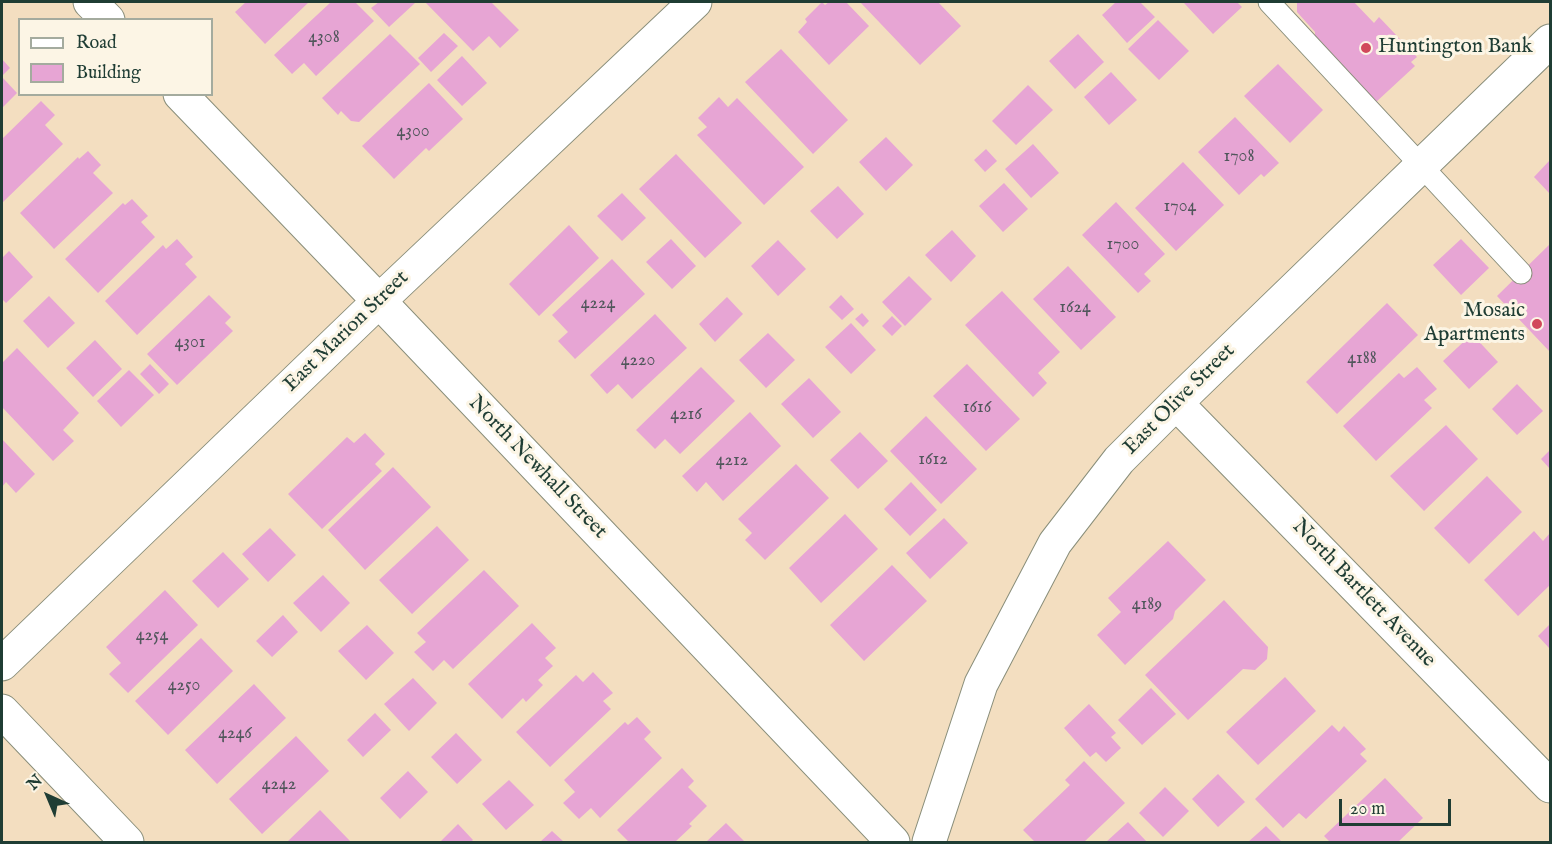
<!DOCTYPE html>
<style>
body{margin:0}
#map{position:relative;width:1552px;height:844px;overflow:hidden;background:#f3dec0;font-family:"IM FELL English",serif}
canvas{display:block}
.frame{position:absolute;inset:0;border:3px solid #1f3d34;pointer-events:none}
.legend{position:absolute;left:18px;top:18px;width:195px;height:78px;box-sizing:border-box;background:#fcf5e5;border:2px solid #a4ab9e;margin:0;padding:8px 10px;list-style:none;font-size:18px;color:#1f3d34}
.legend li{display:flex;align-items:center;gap:12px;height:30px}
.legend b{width:30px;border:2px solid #a4ab9e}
.north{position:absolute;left:18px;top:766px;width:60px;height:60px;-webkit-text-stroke:4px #fcf5e5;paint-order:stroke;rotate:316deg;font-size:16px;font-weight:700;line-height:24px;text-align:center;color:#1f3d34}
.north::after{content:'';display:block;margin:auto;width:21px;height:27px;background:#1f3d34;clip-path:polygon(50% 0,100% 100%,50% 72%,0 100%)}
.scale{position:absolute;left:1339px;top:799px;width:112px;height:27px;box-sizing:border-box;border:3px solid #1f3d34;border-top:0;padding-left:8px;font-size:18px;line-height:21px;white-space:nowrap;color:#1f3d34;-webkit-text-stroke:4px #fcf5e5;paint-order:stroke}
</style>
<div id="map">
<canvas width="1552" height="844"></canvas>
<div class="frame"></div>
<ul class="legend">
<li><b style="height:8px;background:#fff"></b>Road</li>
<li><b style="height:16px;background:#e7a5d4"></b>Building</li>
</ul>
<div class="north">N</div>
<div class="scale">20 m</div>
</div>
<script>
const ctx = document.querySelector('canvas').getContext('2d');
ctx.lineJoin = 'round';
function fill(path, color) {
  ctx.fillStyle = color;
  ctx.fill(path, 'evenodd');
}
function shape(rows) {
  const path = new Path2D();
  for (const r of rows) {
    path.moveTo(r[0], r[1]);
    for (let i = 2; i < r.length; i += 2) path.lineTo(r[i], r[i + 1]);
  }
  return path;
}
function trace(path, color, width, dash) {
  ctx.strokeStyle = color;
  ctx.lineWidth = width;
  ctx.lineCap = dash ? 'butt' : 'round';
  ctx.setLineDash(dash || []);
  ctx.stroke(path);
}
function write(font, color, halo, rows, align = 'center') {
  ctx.font = font + ' "IM FELL English",serif';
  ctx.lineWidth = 6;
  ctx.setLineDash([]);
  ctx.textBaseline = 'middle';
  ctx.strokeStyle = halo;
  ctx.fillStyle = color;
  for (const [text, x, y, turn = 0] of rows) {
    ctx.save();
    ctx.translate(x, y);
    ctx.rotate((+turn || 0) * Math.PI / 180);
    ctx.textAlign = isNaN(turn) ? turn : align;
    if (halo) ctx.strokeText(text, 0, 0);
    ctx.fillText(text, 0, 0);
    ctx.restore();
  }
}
fill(shape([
 [246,2,309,2,265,44,235,12],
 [331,2,355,2,374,21,316,76,304,63,292,74,274,55],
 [379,2,414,2,415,3,389,27,371,8],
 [425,2,491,2,519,30,500,48,489,36,473,51],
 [822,2,825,5,829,2,846,2,869,26,829,65,798,32,807,22,805,19],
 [860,2,938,2,961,26,920,65],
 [1116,2,1140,2,1155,17,1127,43,1102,15],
 [1186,2,1237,2,1242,7,1213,34,1184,3],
 [1297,2,1354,2,1374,23,1379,17,1417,57,1411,62,1415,66,1375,103,1315,39,1315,32,1297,12],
 [1158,20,1189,51,1159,80,1128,49],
 [444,33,458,46,431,72,418,58],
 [390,34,420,64,359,122,351,121,341,111,338,115,322,98],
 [1078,34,1104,62,1075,89,1049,61],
 [781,49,848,120,813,154,745,82],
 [462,56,487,83,462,106,437,80],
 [2,59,10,68,2,76],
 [1278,64,1323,110,1290,143,1244,96],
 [1111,72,1137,100,1109,125,1084,97],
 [2,77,17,93,2,108],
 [429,83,463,119,429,151,426,148,394,179,362,146],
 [1028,85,1053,110,1016,145,992,121],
 [719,97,728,107,737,98,804,167,764,205,697,135,707,127,698,118],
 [41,101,55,115,45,125,63,144,3,202,2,139],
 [1235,117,1279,163,1264,177,1261,174,1239,195,1198,152],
 [886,137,913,165,886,191,859,162],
 [1033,144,1059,173,1031,198,1005,169],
 [986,149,997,161,985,172,974,160],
 [88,151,101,165,93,173,113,193,54,249,20,213,78,157,79,159],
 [676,154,742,223,705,258,639,189],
 [1550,160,1550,194,1534,177],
 [1183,162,1224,205,1176,251,1135,208],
 [1004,183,1028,209,1003,232,979,206],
 [838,186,864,214,837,239,810,211],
 [622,193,646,218,622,241,597,216],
 [132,199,148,216,141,222,155,237,98,293,65,259,123,203,125,205],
 [1116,202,1165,254,1144,274,1151,281,1138,293,1082,235],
 [569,225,599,258,539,316,509,284],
 [952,230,976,256,951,282,925,255],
 [177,239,193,257,185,264,197,277,137,335,105,301,163,245,166,249],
 [671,239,696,266,672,289,646,262],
 [1461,239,1489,268,1461,295,1433,265],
 [778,240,806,269,778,296,751,266],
 [1550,244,1550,352,1497,296],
 [9,251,33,277,6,303,2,299,2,258],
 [612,259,645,294,575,359,558,341,568,332,552,315],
 [1068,266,1116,317,1081,350,1033,299],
 [909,276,932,299,905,326,882,302],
 [1002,291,1060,352,1038,373,1047,383,1033,397,965,325],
 [209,295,231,317,225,323,233,331,177,385,147,354],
 [841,295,854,309,842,320,829,307],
 [49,296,75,323,48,348,23,321],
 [727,297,743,314,715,342,699,324],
 [1387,303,1418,335,1337,414,1306,382],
 [862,313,869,321,863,327,855,319],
 [655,314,687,348,632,399,618,384,607,394,590,375],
 [892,316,902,326,892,336,882,326],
 [851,323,876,350,851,374,825,347],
 [768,333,795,360,766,388,739,360],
 [1472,334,1498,362,1469,389,1443,361],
 [95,340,122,369,93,397,66,368],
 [17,348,79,413,63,430,74,441,53,461,2,407,2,363],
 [150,364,169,384,159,394,140,374],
 [967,364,1020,419,986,451,933,396],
 [701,367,735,401,680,454,665,439,655,449,636,430],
 [1417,367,1437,389,1424,400,1432,408,1376,461,1343,426,1399,373,1404,378],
 [129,370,154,395,121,427,97,401],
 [809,378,841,412,813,438,781,404],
 [1517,384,1543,411,1517,435,1492,409],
 [750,412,781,446,723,501,706,482,697,492,682,476],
 [926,416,977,469,941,504,890,451],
 [1446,425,1478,459,1424,511,1390,476],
 [860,432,888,461,858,489,830,460],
 [365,433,385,454,375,464,382,471,322,529,288,494,347,437,354,443],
 [2,439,35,474,16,493,6,482,2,487],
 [1550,450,1550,469,1541,459],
 [796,464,829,498,765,560,745,540,752,533,738,519],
 [393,467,431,507,365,570,328,530],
 [1487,476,1522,512,1469,564,1434,528],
 [911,482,937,510,910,536,884,509],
 [845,514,878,549,821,603,789,568],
 [944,518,968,543,930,579,906,553],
 [437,526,469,560,412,614,379,580],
 [270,528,296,555,268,582,242,554],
 [1534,531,1543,541,1550,533,1550,585,1518,616,1484,580],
 [1168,541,1206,580,1175,611,1173,619,1125,665,1097,635,1121,612,1108,598],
 [223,552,249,579,218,608,192,581],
 [892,565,927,601,864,661,830,625],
 [484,570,519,606,453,669,444,660,433,671,414,652,426,642,417,633],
 [323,575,350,603,321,632,293,603],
 [165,590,198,625,128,693,109,674,121,663,106,647],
 [1224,600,1268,647,1267,659,1255,670,1243,669,1188,720,1145,675],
 [283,615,298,632,272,657,256,641],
 [532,623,556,648,545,658,553,666,538,680,543,685,526,702,523,698,502,719,468,684],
 [1550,624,1550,649,1538,636],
 [367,625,394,653,366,680,338,651],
 [201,638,233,671,168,735,135,701],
 [593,672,613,693,603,701,611,709,550,767,516,732,576,675,583,682],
 [1285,677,1316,711,1258,765,1226,732],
 [413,678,437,703,409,731,384,704],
 [254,684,286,718,217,784,185,750],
 [1151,688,1176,714,1142,745,1118,720],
 [1089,704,1116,733,1111,737,1121,748,1106,762,1096,752,1090,757,1064,728],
 [375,713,391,730,363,757,347,740],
 [637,717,651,732,644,739,662,758,600,818,591,808,579,819,563,803,575,792,564,780,625,722,628,725],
 [1332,725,1339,732,1344,726,1366,749,1360,754,1367,761,1306,819,1299,813,1283,828,1255,799],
 [456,733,482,760,457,784,431,757],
 [296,736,329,771,262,834,229,799],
 [1084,761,1125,803,1084,842,1035,842,1023,830,1070,785,1065,780],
 [682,768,694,781,688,787,707,806,689,824,692,826,675,842,629,842,617,830],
 [408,771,428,792,400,819,380,798],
 [1218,774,1245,802,1218,827,1192,799],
 [1385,778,1423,818,1398,842,1330,842,1324,836],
 [509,780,534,805,506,830,482,804],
 [1165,787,1189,811,1163,837,1139,813],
 [320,810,351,842,287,842],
 [1128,822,1147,842,1106,842],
 [726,823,745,842,706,842],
 [458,824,473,840,471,842,440,842],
 [1266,826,1282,842,1248,842],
 [552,831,564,842,540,842]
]), '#e7a5d4');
const lane = shape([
 [1269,2,1521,273]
]);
const street = shape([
 [90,2,108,20],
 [180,94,379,301,893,842],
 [1176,403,1550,786],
 [2,664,379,301,695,2],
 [2,711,127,842],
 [929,842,981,684,1055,543,1119,460,1176,403,1550,41]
]);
trace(lane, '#898e7a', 23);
trace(street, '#898e7a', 35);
trace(lane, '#fff', 21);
trace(street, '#fff', 33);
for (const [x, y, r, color] of [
 [1366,48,6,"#d1495b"],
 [1537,324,6,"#d1495b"]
]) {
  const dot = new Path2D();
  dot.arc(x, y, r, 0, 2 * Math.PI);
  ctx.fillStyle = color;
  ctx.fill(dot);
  trace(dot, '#fcf5e5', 2);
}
write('18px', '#51575c', null, [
 ["4308",324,38],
 ["4300",413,132],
 ["1708",1239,157],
 ["1704",1180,207],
 ["1700",1123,245],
 ["4224",598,304],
 ["1624",1075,308],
 ["4301",190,343],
 ["4188",1362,359],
 ["4220",638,361],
 ["1616",977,408],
 ["4216",686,415],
 ["1612",933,460],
 ["4212",732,461],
 ["4189",1147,605],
 ["4254",152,636],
 ["4250",184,686],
 ["4246",235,734],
 ["4242",279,785]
]);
write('21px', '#1f3d34', '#fcf5e5', [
 ["Huntington Bank",1378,48],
 ["Mosaic",1525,312,"right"],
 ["Apartments",1525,336,"right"]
], 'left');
write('21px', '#1f3d34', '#fcf5e5', [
 ["East Marion Street",347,332,-44],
 ["East Olive Street",1180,400,-45],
 ["North Newhall Street",537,468,46],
 ["North Bartlett Avenue",1363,594,46]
]);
</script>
